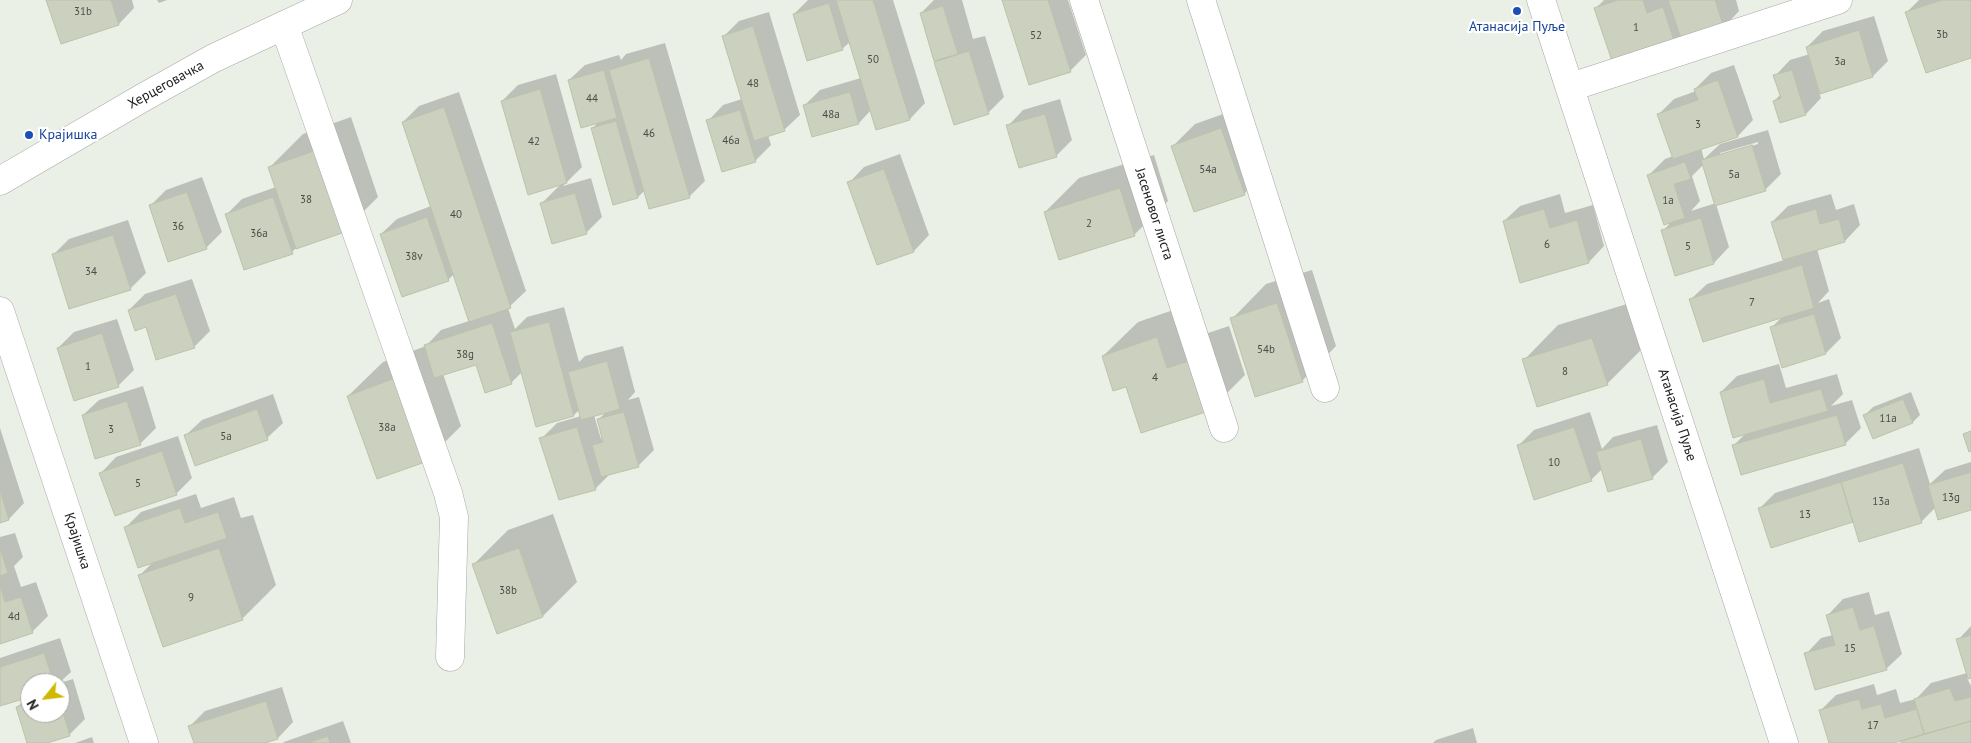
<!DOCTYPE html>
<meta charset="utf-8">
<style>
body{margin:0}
#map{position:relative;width:1971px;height:743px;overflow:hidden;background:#ebf0e6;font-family:"PT Sans",sans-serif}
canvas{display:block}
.north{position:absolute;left:20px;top:673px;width:50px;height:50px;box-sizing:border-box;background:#fff;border:1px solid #a6a6a6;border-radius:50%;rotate:241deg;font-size:14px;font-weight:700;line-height:20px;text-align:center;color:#202020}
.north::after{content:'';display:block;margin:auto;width:18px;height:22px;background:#cfb800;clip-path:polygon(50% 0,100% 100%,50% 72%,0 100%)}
</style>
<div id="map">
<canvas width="1971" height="743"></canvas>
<div class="north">N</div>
</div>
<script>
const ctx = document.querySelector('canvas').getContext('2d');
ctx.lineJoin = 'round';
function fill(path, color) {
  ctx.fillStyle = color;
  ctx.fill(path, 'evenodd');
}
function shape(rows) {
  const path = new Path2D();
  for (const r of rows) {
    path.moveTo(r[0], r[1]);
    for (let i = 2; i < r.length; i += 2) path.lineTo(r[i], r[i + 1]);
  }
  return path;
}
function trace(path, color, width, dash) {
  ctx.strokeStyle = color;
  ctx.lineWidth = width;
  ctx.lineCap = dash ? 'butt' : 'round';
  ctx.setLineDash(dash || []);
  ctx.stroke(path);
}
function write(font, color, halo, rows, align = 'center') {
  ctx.font = font + ' "PT Sans",sans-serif';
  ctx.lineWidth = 4.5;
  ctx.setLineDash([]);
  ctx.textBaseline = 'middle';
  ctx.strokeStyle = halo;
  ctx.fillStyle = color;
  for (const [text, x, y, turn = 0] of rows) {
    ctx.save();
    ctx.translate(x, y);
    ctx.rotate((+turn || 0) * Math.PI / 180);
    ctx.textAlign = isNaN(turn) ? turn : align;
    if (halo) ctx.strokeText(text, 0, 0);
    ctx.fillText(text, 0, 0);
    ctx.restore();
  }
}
fill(shape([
 [47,0,132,0,134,8,119,24,62,43],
 [157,0,167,0,159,3],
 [808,0,893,0,925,103,910,119,877,129,871,110,859,123,804,106,820,90,861,78,850,42,842,49,794,14],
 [934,0,962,0,973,39,985,36,1004,97,988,113,936,62,940,57,921,13],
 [1003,0,1068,0,1086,55,1070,71],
 [1604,0,1736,0,1739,11,1724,27,1675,43,1596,8],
 [1919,0,1971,0,1971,57,1907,12],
 [769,12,800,115,784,130,768,135,771,145,755,161,708,121,723,105,742,99,723,37,739,21],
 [1874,16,1888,61,1873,76,1819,92,1821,98,1806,114,1774,101,1781,94,1775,76,1790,60,1810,54,1807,47,1823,31],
 [665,43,705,181,689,197,645,190,638,197,593,128,599,121,569,80,585,65,619,55,621,60,626,54],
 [1734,65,1753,120,1738,136,1701,148,1704,159,1720,144,1768,130,1781,174,1765,190,1716,204,1729,247,1714,263,1676,274,1663,231,1672,221,1649,175,1665,159,1673,156,1659,114,1674,99,1696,91,1695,89,1711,73],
 [1758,142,1758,144,1720,156,1720,153],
 [1704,164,1716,203,1691,211,1700,201,1692,176],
 [556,74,582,167,563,186,591,178,602,217,586,233,542,203,561,184,502,101,518,85],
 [459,92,526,291,508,308,515,329,527,317,564,307,579,362,585,356,623,346,635,392,628,400,639,397,654,450,638,466,611,473,595,489,541,439,557,423,581,416,580,409,574,415,522,372,511,383,477,363,443,374,461,426,427,460,348,396,383,362,426,346,441,330,469,321,454,274,448,280,381,234,397,219,431,206,403,122,419,106],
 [606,412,598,420,603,437,601,439,594,415],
 [1060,99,1072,140,1056,156,1008,126,1023,110],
 [1243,107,1266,171,1244,194,1173,146,1195,124],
 [351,117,378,197,344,231,297,247,292,252,226,215,242,199,276,187,269,168,303,134],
 [900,154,929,235,914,251,878,264,849,183,864,167],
 [1154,155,1168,201,1134,235,1045,212,1079,178],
 [202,177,222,232,206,248,150,206,166,190],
 [1560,194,1565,213,1593,205,1604,246,1589,262,1504,221,1520,206],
 [1831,194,1836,210,1854,204,1860,225,1845,241,1817,249,1829,291,1818,303,1829,299,1841,338,1826,353,1772,327,1783,316,1691,299,1707,284,1784,260,1772,222,1788,206],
 [128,220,146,273,130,289,53,255,69,239],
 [1312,270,1336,346,1302,381,1232,319,1266,284],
 [192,279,210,331,194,347,146,326,129,310,145,294],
 [1191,304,1202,335,1229,326,1245,375,1211,409,1126,386,1103,356,1138,322],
 [1627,304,1641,350,1607,384,1524,360,1558,325],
 [117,319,134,370,118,386,58,348,74,332],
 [1779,364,1786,388,1837,374,1843,394,1831,406,1852,400,1861,428,1845,444,1734,445,1746,433,1721,392,1737,376],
 [143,386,156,428,140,444,83,415,99,400],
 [1911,392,1920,415,1913,422,1865,415,1873,407],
 [273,394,283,423,267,438,186,435,202,420],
 [1590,412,1602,449,1613,437,1657,425,1668,462,1652,478,1602,469,1591,480,1518,446,1534,430],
 [0,428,24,503,9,519,0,521],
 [178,436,192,478,176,494,101,473,116,457],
 [1919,448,1930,484,1945,470,1971,462,1971,509,1936,507,1921,522,1853,520,1760,508,1775,493],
 [196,494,201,508,234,497,241,518,253,515,276,585,242,619,140,575,153,562,125,528,141,512],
 [553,514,577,582,543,616,473,565,508,530],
 [15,533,23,557,14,566,21,587,36,582,48,616,32,632,0,643,0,537],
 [1869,592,1875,615,1889,611,1902,654,1886,669,1806,654,1821,638,1833,635,1828,615,1843,599],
 [1971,626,1971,677,1967,678,1971,686,1971,742,1903,743,1902,740,1890,743,1830,743,1820,711,1836,695,1874,684,1877,695,1896,689,1900,703,1916,699,1931,683,1967,673,1958,640],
 [60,638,71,672,59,683,30,683,30,713,60,713,60,683,73,679,85,719,69,735,43,743,29,743,17,707,29,696,0,705,0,658],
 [282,687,293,722,278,738,261,743,195,743,190,726,205,711],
 [343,721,351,743,283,743,284,742],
 [1473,728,1477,743,1433,743,1436,740],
 [92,737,94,743,75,743]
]), '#0003');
const building = shape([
 [46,0,111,0,119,25,61,44,46,0],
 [836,0,873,0,910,120,876,130,836,0],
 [1002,0,1048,0,1071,72,1029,85,1002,0],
 [1618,0,1643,0,1647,13,1663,7,1675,44,1613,64,1594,8,1618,0],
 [1668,0,1715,0,1724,28,1682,41,1668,0],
 [1942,0,1971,0,1971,58,1926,73,1905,12,1942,0],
 [829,3,843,50,807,61,793,14,829,3],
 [943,6,958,54,934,61,920,13,943,6],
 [753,26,785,131,754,141,722,36,753,26],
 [1859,30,1873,77,1820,94,1806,47,1859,30],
 [969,51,989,114,954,125,934,62,969,51],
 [649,58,690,198,649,209,609,70,649,58],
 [604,70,617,118,581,128,568,80,604,70],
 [1792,70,1806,115,1780,123,1773,101,1781,98,1773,75,1792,70],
 [1718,80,1738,137,1673,159,1657,114,1698,100,1694,89,1718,80],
 [540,89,567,183,528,195,501,101,540,89],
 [850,92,859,124,812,137,803,105,850,92],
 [444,107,511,308,469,322,402,122,444,107],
 [740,110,756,162,722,172,706,120,740,110],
 [1045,114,1057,157,1019,168,1006,125,1045,114],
 [616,121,638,198,613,205,591,128,616,121],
 [1221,128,1245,195,1194,212,1171,146,1221,128],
 [1752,145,1766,191,1715,206,1701,160,1752,145],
 [317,150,345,232,296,249,268,167,317,150],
 [1685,162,1691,179,1674,184,1685,218,1664,225,1647,175,1685,162],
 [884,169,914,252,877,265,847,182,884,169],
 [1120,188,1135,236,1059,260,1044,212,1120,188],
 [187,192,207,249,168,262,149,205,187,192],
 [575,193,587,234,552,244,540,203,575,193],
 [273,197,293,254,244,270,225,214,273,197],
 [1544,209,1550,228,1577,220,1589,263,1520,283,1503,221,1544,209],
 [1816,209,1820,224,1839,219,1845,242,1783,260,1771,222,1816,209],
 [427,217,449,281,402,297,380,234,427,217],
 [1701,218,1714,264,1675,276,1661,230,1701,218],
 [113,235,131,290,69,309,52,254,113,235],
 [1802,265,1814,308,1703,342,1689,299,1802,265],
 [176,294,195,348,156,360,146,327,135,331,128,310,176,294],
 [1277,303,1303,382,1255,397,1230,318,1277,303],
 [1814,314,1826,354,1782,368,1770,327,1814,314],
 [549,322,574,416,536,427,510,332,549,322],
 [492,323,512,384,485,393,476,365,434,378,424,345,492,323],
 [102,333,119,387,74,401,57,348,102,333],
 [1157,337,1167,368,1195,359,1212,410,1141,433,1126,387,1113,391,1102,356,1157,337],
 [1592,338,1608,385,1537,407,1522,359,1592,338],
 [607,361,620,409,581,420,568,372,607,361],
 [398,377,428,461,377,479,347,396,398,377],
 [1764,379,1770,403,1821,389,1828,411,1733,438,1720,392,1764,379],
 [1903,399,1913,423,1873,439,1863,415,1903,399],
 [127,401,141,445,95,459,82,415,127,401],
 [257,409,268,440,195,466,184,435,257,409],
 [624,412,639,467,601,477,592,445,603,442,597,419,624,412],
 [1837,415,1846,445,1741,475,1732,445,1837,415],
 [577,427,596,490,559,500,539,438,577,427],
 [1574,427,1592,481,1534,500,1517,445,1574,427],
 [1971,431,1971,451,1969,452,1963,434,1971,431],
 [1641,439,1653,479,1608,492,1596,452,1641,439],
 [162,451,177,495,115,516,99,473,162,451],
 [1903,463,1922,523,1859,542,1841,482,1903,463],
 [1971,472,1971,510,1938,520,1928,485,1971,472],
 [1841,482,1853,522,1771,548,1758,508,1841,482],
 [0,490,9,520,0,523,0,490],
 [180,508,185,523,218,512,227,538,138,568,124,527,180,508],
 [0,548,8,573,0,576,0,548],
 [219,548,243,620,163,647,138,575,219,548],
 [519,548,543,617,497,634,472,564,519,548],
 [0,585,5,602,21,597,33,633,0,644,0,585],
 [1853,607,1860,630,1874,626,1887,670,1815,690,1804,653,1835,645,1826,615,1853,607],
 [1971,635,1971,678,1968,679,1956,639,1971,635],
 [44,653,54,683,30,683,30,697,0,706,0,667,44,653],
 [1950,688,1955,701,1971,697,1971,721,1924,734,1914,699,1950,688],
 [1859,699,1862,709,1881,704,1885,718,1917,709,1924,734,1894,743,1829,743,1819,710,1859,699],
 [266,701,278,739,265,743,194,743,188,726,266,701],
 [30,703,30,713,60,713,60,703,70,736,47,743,27,743,16,707,30,703],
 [1971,721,1971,743,1901,743,1901,741,1971,721],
 [328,736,330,743,308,743,328,736]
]);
fill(building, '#cbd0bf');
trace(building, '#bac3a8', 1);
const minor = shape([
 [1084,0,1224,428],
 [1201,0,1325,388],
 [1541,0,1784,743],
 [284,25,448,493,454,517,450,657],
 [1571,87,1838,0],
 [0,181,144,97,214,58,338,0],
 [0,311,144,743]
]);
trace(minor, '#a7a7a7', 29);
trace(minor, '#fff', 28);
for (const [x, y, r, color] of [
 [1517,11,5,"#1a4fb4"],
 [29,135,5,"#1a4fb4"]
]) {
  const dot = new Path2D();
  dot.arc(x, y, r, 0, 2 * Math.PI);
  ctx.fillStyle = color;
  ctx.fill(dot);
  trace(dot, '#fff', 2);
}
write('11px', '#4b4c48', null, [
 ["31b",83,12],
 ["1",1636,28],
 ["3b",1942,35],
 ["52",1036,36],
 ["50",873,60],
 ["3a",1840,62],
 ["48",753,84],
 ["44",592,99],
 ["48a",831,115],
 ["3",1698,125],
 ["46",649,134],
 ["46a",731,141],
 ["42",534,142],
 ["54a",1208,170],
 ["5a",1734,175],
 ["38",306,200],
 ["1a",1668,201],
 ["40",456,215],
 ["2",1089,224],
 ["36",178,227],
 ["36a",259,234],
 ["6",1547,245],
 ["5",1688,247],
 ["38v",414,257],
 ["34",91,272],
 ["7",1752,303],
 ["54b",1266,350],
 ["38g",465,355],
 ["1",88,367],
 ["8",1565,372],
 ["4",1155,378],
 ["11a",1888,419],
 ["38a",387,428],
 ["3",111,430],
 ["5a",226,437],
 ["10",1554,463],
 ["5",138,484],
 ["13g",1951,498],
 ["13a",1881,502],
 ["13",1805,515],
 ["38b",508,591],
 ["9",191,598],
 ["4d",14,617],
 ["15",1850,649],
 ["17",1873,726]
]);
write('14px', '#164399', '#fff', [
 ["Атанасија Пуље",1517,27],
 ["Крајишка",39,135,"left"]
]);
write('14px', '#202020', '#fff', [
 ["Херцеговачка",166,85,-29],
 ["Јасеновог листа",1154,214,72],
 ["Атанасија Пуље",1677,415,72],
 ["Крајишка",77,541,72]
]);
</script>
